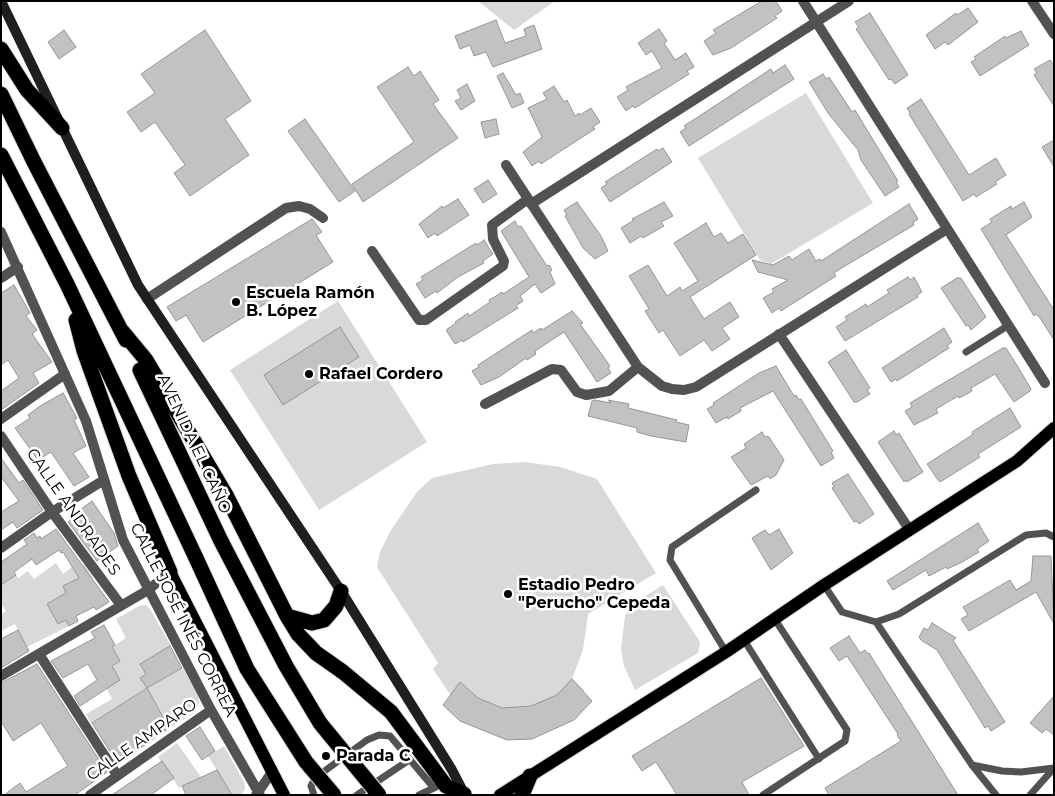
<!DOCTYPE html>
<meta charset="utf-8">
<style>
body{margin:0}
#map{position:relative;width:1055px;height:796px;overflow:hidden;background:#fff;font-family:Montserrat,sans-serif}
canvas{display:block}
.frame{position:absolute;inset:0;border:2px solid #000;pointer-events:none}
</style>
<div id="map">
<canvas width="1055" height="796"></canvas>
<div class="frame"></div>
</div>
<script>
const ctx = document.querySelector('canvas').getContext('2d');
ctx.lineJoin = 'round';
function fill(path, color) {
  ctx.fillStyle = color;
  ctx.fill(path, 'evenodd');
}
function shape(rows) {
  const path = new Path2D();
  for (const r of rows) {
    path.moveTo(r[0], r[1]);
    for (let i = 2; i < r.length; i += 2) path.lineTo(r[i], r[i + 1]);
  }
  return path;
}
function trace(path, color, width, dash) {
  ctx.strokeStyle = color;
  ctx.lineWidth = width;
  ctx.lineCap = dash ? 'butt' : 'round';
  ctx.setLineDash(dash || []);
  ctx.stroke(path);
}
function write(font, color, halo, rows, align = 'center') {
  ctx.font = font + ' Montserrat,sans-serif';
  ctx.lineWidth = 5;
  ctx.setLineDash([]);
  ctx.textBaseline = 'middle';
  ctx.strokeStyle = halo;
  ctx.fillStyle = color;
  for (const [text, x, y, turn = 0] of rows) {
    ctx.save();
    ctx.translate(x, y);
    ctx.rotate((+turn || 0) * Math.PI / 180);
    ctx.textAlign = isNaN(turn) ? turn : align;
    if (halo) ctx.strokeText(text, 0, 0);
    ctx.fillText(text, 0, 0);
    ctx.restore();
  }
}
fill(shape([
 [478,1,555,1,514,30],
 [806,93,873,203,771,264,760,260,698,158],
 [338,301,427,442,319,510,230,370],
 [525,462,560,467,597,479,656,573,588,614,583,650,572,679,584,690,532,739,504,740,504,736,498,736,460,721,443,705,451,696,433,669,438,663,377,567,378,561,380,552,391,530,417,492,432,478,493,464],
 [56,563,63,574,72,567,74,570,84,564,93,578,77,588,63,586,66,593,47,604,58,624,66,620,69,626,27,647,15,624,1,631,1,615,6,611,1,603,1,585,16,575,18,578,28,571,34,579],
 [663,585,700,642,699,648,698,653,635,690,624,666,621,649,625,616,631,605],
 [146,605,150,609,171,646,140,664,146,674,140,678,147,688,183,668,198,696,199,704,193,714,169,728,146,688,91,724,86,714,112,699,106,688,112,667,120,661,112,647,126,638,116,619,139,606],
 [177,743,201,777,179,788,158,757],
 [224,746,244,782,245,789,241,795,232,795,208,756]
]), '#d9d9d9');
const building = shape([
 [762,1,776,1,782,11,775,16,777,18,731,48,713,55,704,41,716,33,713,30,762,1],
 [968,8,978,22,948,45,945,42,935,49,926,35,956,13,957,15,968,8],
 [870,13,908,75,895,84,891,79,889,80,856,29,859,27,855,22,870,13],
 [496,20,505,43,526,36,524,29,534,25,542,49,493,67,486,52,474,56,470,45,460,49,455,36,496,20],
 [659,29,667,41,664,43,675,60,686,53,694,67,687,71,689,74,635,108,633,106,626,111,617,97,628,90,626,87,633,83,662,68,652,51,646,55,638,43,659,29],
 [64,30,76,47,59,59,48,42,64,30],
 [205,30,251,101,225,119,249,155,190,196,174,173,185,165,155,122,141,132,127,112,155,93,141,74,205,30],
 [1021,31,1029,45,980,76,971,62,976,59,974,57,1005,36,1006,38,1021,31],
 [1050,60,1054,65,1054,106,1034,75,1037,73,1034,69,1050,60],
 [785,65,794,79,689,146,680,132,686,128,684,126,771,69,773,73,785,65],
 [408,67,414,76,420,71,439,100,433,104,458,138,363,202,352,184,414,142,377,87,408,67],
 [503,73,516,95,520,93,524,103,512,108,497,76,503,73],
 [823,74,826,79,829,77,852,112,855,110,898,181,896,182,899,187,885,196,861,160,858,150,828,113,809,82,823,74],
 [467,84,475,101,461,110,455,101,461,98,457,90,467,84],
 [554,86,564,102,567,100,575,116,579,113,580,115,591,108,600,122,593,127,595,129,553,156,541,164,539,161,532,166,523,152,542,137,528,108,547,99,543,93,554,86],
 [921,99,969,175,996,158,1006,175,995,182,997,184,976,197,974,194,963,201,909,114,910,113,907,108,921,99],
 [305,119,355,191,339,202,288,131,305,119],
 [496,119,499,134,485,138,481,122,496,119],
 [1054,140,1054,167,1042,147,1054,140],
 [663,148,672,162,610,202,601,188,607,184,605,182,657,149,658,151,663,148],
 [488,180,497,194,483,203,474,189,488,180],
 [458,199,469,215,437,236,435,233,428,238,419,224,442,206,443,208,458,199],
 [577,202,601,236,608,251,595,259,583,248,565,216,567,215,564,210,577,202],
 [664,202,673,216,661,222,664,226,643,238,641,236,630,243,621,228,634,220,632,219,664,202],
 [1024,202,1032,217,1006,235,1054,310,1054,340,1040,318,1036,314,1034,316,981,229,992,222,990,219,1011,206,1012,209,1024,202],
 [909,204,918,219,913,222,914,225,840,269,834,273,836,276,781,311,779,308,772,313,763,298,774,292,772,289,788,280,758,272,752,260,773,265,789,256,792,260,809,249,816,261,820,259,821,261,909,204],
 [312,219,322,232,316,235,333,262,203,342,186,315,176,321,167,307,312,219],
 [515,221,518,227,521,226,547,266,549,265,552,270,550,272,555,284,541,293,535,284,520,296,523,301,516,306,518,308,463,342,462,340,455,344,446,330,456,323,455,322,468,313,469,316,490,302,489,300,496,296,502,292,503,294,529,277,501,231,515,221],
 [706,223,714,237,721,233,728,243,743,234,756,255,690,297,704,319,730,302,739,317,722,328,730,339,712,351,704,340,680,356,663,330,659,333,645,311,649,309,629,276,648,265,667,296,680,287,682,291,698,281,674,243,706,223],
 [484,240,493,254,483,261,484,263,458,277,437,293,436,291,425,298,416,284,423,280,421,277,476,243,477,245,484,240],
 [908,277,910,280,914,277,922,292,917,295,918,297,845,341,836,327,847,320,845,317,866,304,867,307,889,293,887,290,908,277],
 [957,278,961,278,986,317,971,330,968,325,966,326,941,288,957,278],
 [14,285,30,313,26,316,37,330,32,334,52,362,33,373,39,383,1,410,1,391,19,378,8,360,1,365,1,293,14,285],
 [572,311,583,323,580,324,610,366,608,368,611,373,597,382,564,332,535,351,536,354,527,360,526,358,499,377,481,385,472,371,479,367,478,365,532,330,533,333,541,328,542,330,572,311],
 [340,327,359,357,283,405,264,375,340,327],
 [944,328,952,342,947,346,949,348,897,381,896,379,891,382,882,368,944,328],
 [1003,348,1006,348,1018,367,1031,389,1030,391,1014,402,995,374,971,388,972,391,965,395,959,398,958,396,936,409,938,413,914,425,905,411,912,407,910,403,1003,348],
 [846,350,870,388,867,390,870,394,857,402,854,402,828,362,846,350],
 [776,366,794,396,796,395,799,400,801,399,833,451,831,452,834,458,821,466,773,391,740,408,741,411,728,419,727,417,716,423,707,409,714,405,713,403,759,373,776,366],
 [63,393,77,418,74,420,86,446,73,453,89,477,74,486,51,452,38,460,15,428,30,418,28,415,40,406,63,393],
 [595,400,611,403,608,400,629,404,628,408,677,420,676,422,689,425,686,442,651,436,637,432,637,428,588,416,592,401,595,400],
 [1010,408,1021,427,978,454,980,457,940,482,938,480,927,464,969,437,973,434,972,432,1010,408],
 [894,431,896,435,899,433,923,472,907,482,906,480,904,482,878,442,894,431],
 [762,432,764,436,769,437,784,460,776,475,770,479,768,476,751,485,731,457,746,448,744,444,762,432],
 [1,458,19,483,23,480,43,510,17,528,13,522,1,530,1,512,19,501,1,477,1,458],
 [848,474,874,514,859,524,857,521,854,522,832,488,834,487,832,483,848,474],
 [92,501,114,533,118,546,97,561,68,522,74,517,73,515,92,501],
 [978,523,989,541,977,549,979,552,962,562,947,569,946,567,929,576,926,570,893,590,887,581,978,523],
 [56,529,109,602,96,610,94,607,76,616,78,621,69,626,66,620,58,624,47,604,66,593,63,586,79,578,63,552,61,553,59,550,36,565,32,559,14,572,16,575,1,585,1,562,27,544,24,540,34,533,37,538,40,536,41,539,56,529],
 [779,529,793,553,771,570,752,538,765,530,769,535,779,529],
 [1033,556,1051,556,1054,624,1036,592,969,631,961,619,968,615,963,607,1010,580,1016,590,1031,581,1033,556],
 [932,623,956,638,953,640,1005,722,991,731,988,726,985,728,937,650,921,640,919,637,924,628,928,630,932,623],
 [104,625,115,645,112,647,120,661,112,666,120,680,80,706,74,696,97,680,88,664,63,678,51,661,95,638,91,632,104,625],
 [18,630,29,651,1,668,1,639,18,630],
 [849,636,860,653,865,650,868,654,869,653,958,795,829,795,825,788,901,741,897,735,898,734,847,656,839,661,830,648,849,636],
 [170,646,182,668,147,688,140,678,146,674,140,664,170,646],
 [37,664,107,772,75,795,4,795,20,783,26,792,68,766,41,723,13,741,1,721,1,683,37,664],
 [761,678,804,746,742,782,749,795,677,795,656,762,642,771,632,756,761,678],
 [572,679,592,701,574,720,532,739,507,740,460,721,443,705,460,682,478,698,502,708,531,706,557,695,572,679],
 [147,688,169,728,118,764,92,723,147,688],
 [1054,696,1054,735,1046,729,1042,733,1030,723,1054,696],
 [200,727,215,751,202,760,186,736,200,727],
 [162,761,174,778,151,795,112,795,162,761],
 [217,770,232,795,186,795,182,786,217,770]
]);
fill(building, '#c2c2c2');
trace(building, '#969696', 1);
const primary = shape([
 [170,572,284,795],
 [500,795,726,652,824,585,1017,461,1054,428]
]);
const highway = shape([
 [1,49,27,90,62,128],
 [1,94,34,162,126,340],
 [1,155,67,284,196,558],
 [76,320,84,351,129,476,170,572],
 [122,331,146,360,226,495,287,616,298,634,316,653,343,672,391,712,446,786,464,794],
 [140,370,221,541],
 [287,616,312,623,324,620,336,606,341,591],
 [522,795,530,776]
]);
trace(primary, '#dbdbdb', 14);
trace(highway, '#dbdbdb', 17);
trace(shape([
 [966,352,1009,325],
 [824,585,842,612,876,622,899,614,1026,535,1046,533,1054,537],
 [876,622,972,765,996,795],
 [744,640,819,759],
 [726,652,670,560,672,547,756,490],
 [972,765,1002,771,1021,772,1054,768],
 [314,795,311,786,315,778,367,740,379,735,390,736,433,787],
 [357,795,409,760],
 [419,795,436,787],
 [763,795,845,741,847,730,774,618],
 [1030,795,1054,768]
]), '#525252', 7);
trace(shape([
 [803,1,1045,383],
 [1032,1,1054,34],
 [506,165,638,367,662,386,672,389,684,390,696,387,947,229],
 [531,204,849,1],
 [1,232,86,421,123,540,211,710,260,795],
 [372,251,419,320,426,320,503,266,504,261,493,239,492,225,528,199],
 [1,278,18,267],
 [147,299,286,208,299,206,310,209,323,218],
 [779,334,909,529],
 [485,404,552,369,561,370,577,392,586,395,609,391,638,367],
 [1,419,65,374],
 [1,436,52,512,120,604],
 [1,548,52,512,104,480],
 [39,654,117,775],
 [1,676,148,590,170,572],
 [90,795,211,710],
 [256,795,272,772]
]), '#525252', 10);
trace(shape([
 [1,1,138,285,341,591,452,770,465,795]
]), '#1f1f1f', 10);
trace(primary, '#000', 12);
trace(highway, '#000', 15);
const highwayBridge = shape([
 [221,541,286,666,320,723,379,795],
 [196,558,247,669,306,762,334,795]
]);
trace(highwayBridge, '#dbdbdb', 17, []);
trace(highwayBridge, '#000', 15);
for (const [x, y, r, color] of [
 [236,302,5,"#000"],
 [309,374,5,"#000"],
 [508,594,5,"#000"],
 [326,756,5,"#000"]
]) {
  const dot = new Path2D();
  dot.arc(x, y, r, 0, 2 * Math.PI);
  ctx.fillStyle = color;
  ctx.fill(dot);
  trace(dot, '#fff', 2);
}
write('bold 16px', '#000', '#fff', [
 ["Escuela Ramón",246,293],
 ["B. López",246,311],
 ["Rafael Cordero",319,374],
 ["Estadio Pedro",518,585],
 ["\"Perucho\" Cepeda",518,603],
 ["Parada C",336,756]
], 'left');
write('16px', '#000', '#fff', [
 ["AVENIDA EL CAÑO",194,444,65],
 ["CALLE ANDRADES",73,512,55],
 ["CALLE JOSÉ INÉS CORREA",183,620,63],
 ["CALLE AMPARO",142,740,-35]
]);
</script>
